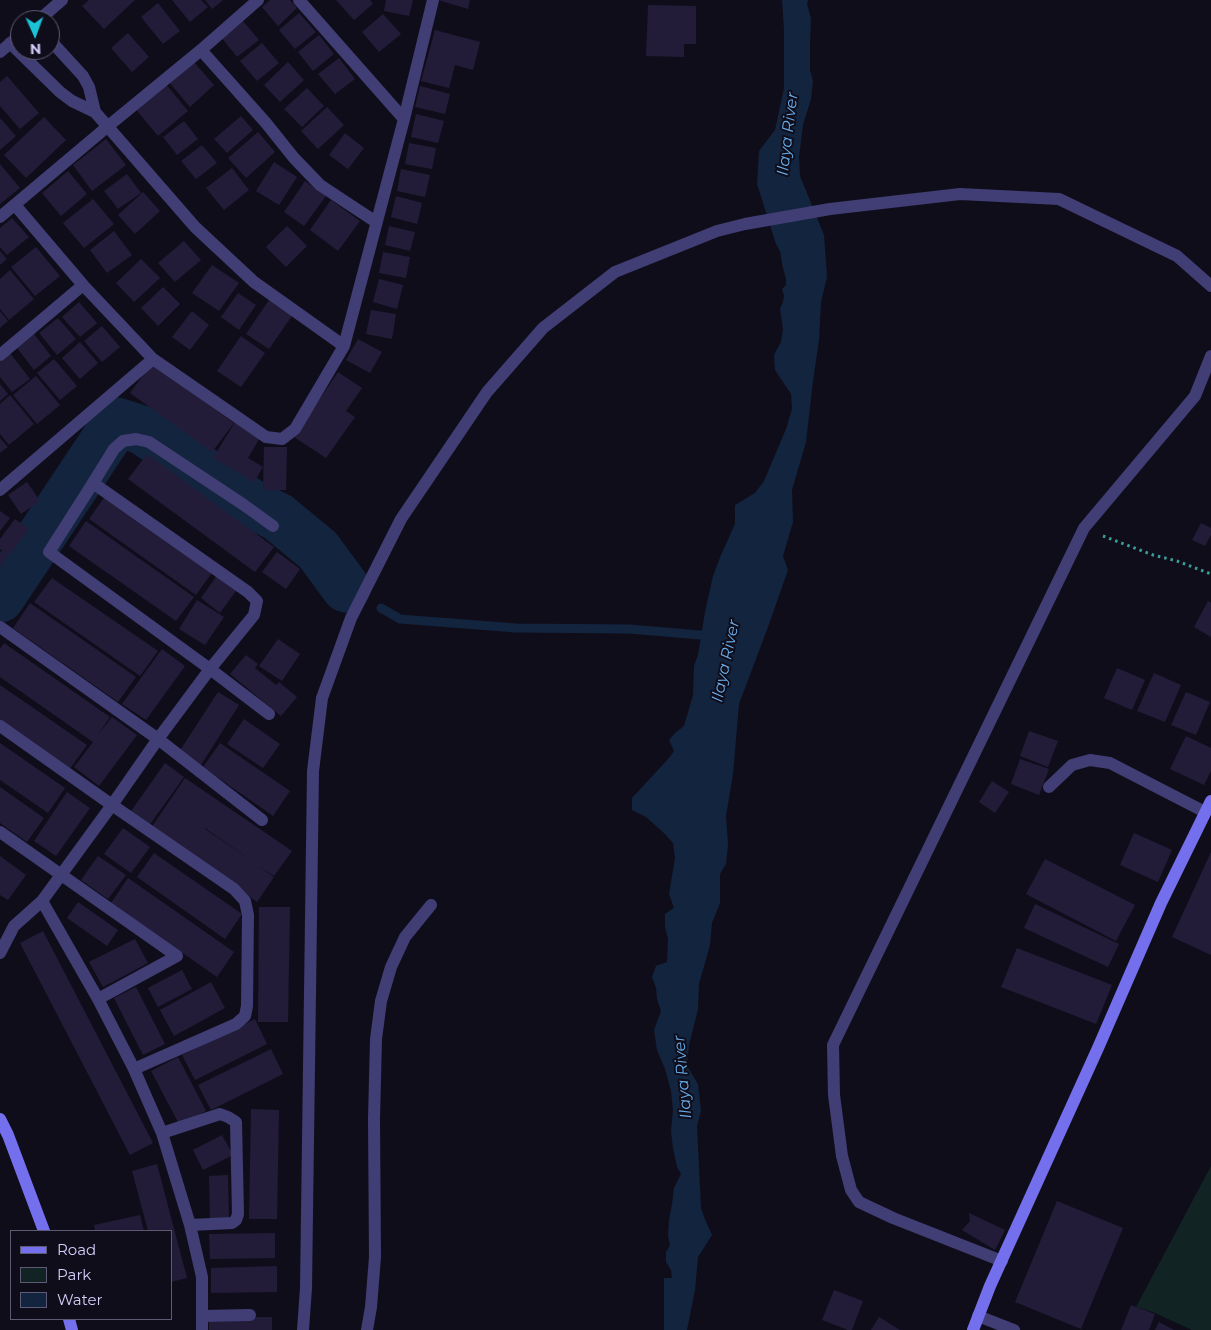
<!DOCTYPE html>
<style>
body{margin:0}
#map{position:relative;width:1211px;height:1330px;overflow:hidden;background:#100d1b;font-family:Montserrat,sans-serif}
canvas{display:block}
.legend{position:absolute;left:10px;top:1230px;width:162px;height:90px;box-sizing:border-box;background:#100d1b;border:1px solid #5e5a74;margin:0;padding:6px 9px;list-style:none;font-size:15px;color:#d2cdf9}
.legend li{display:flex;align-items:center;gap:10px;height:25px}
.legend b{width:25px;border:1px solid #5e5a74}
.north{position:absolute;left:10px;top:10px;width:50px;height:50px;box-sizing:border-box;background:#100d1b;border:1px solid #5e5a74;border-radius:50%;rotate:178deg;font-size:14px;font-weight:700;line-height:20px;text-align:center;color:#d2cdf9}
.north::after{content:'';display:block;margin:auto;width:18px;height:22px;background:#1bc3d6;clip-path:polygon(50% 0,100% 100%,50% 72%,0 100%)}
</style>
<div id="map">
<canvas width="1211" height="1330"></canvas>
<ul class="legend">
<li><b style="height:6px;background:#7470ed"></b>Road</li>
<li><b style="height:14px;background:#112423"></b>Park</li>
<li><b style="height:14px;background:#13243e"></b>Water</li>
</ul>
<div class="north">N</div>
</div>
<script>
const ctx = document.querySelector('canvas').getContext('2d');
ctx.lineJoin = 'round';
function fill(path, color) {
  ctx.fillStyle = color;
  ctx.fill(path, 'evenodd');
}
function shape(rows) {
  const path = new Path2D();
  for (const r of rows) {
    path.moveTo(r[0], r[1]);
    for (let i = 2; i < r.length; i += 2) path.lineTo(r[i], r[i + 1]);
  }
  return path;
}
function trace(path, color, width, dash) {
  ctx.strokeStyle = color;
  ctx.lineWidth = width;
  ctx.lineCap = dash ? 'butt' : 'round';
  ctx.setLineDash(dash || []);
  ctx.stroke(path);
}
function write(font, color, halo, rows, align = 'center') {
  ctx.font = font + ' Montserrat,sans-serif';
  ctx.lineWidth = 4;
  ctx.setLineDash([]);
  ctx.textBaseline = 'middle';
  ctx.strokeStyle = halo;
  ctx.fillStyle = color;
  for (const [text, x, y, turn = 0] of rows) {
    ctx.save();
    ctx.translate(x, y);
    ctx.rotate((+turn || 0) * Math.PI / 180);
    ctx.textAlign = isNaN(turn) ? turn : align;
    if (halo) ctx.strokeText(text, 0, 0);
    ctx.fillText(text, 0, 0);
    ctx.restore();
  }
}
fill(shape([
 [1211,1166,1211,1330,1192,1330,1153,1312,1136,1307]
]), '#112423');
fill(shape([
 [782,0,808,0,807,4,811,19,810,43,810,70,813,81,811,99,803,125,799,157,800,176,824,235,827,277,821,302,819,340,813,381,806,442,792,490,793,522,783,556,788,570,768,627,739,704,733,774,726,816,728,845,726,864,720,874,720,903,712,923,710,945,699,984,698,1009,689,1045,687,1066,698,1084,701,1111,697,1126,701,1208,706,1222,712,1235,698,1257,695,1290,687,1330,664,1330,664,1278,672,1278,671,1270,666,1262,666,1252,670,1245,668,1236,669,1220,672,1204,674,1188,681,1174,677,1167,673,1148,671,1131,673,1110,671,1091,665,1069,657,1050,654,1030,661,1011,657,999,656,988,652,977,656,966,667,962,668,939,665,927,665,914,674,908,669,894,675,858,673,843,665,834,646,817,632,810,632,798,669,758,674,751,669,740,675,733,684,726,693,695,694,666,698,655,705,612,713,576,721,555,735,524,735,505,755,493,764,481,786,429,792,409,791,394,775,370,774,355,781,342,783,329,780,309,783,302,784,296,782,289,786,285,786,279,783,268,780,251,776,244,757,184,759,151,775,130,784,88,784,29]
]), '#13243e');
trace(shape([
 [381,608,400,619,516,628,629,629,712,636]
]), '#13243e', 9);
trace(shape([
 [0,598,117,422,142,430,252,504,278,517,318,550,346,588]
]), '#13243e', 49);
fill(shape([
 [89,0,135,0,104,29,82,6],
 [172,0,201,0,208,7,190,22],
 [205,0,223,0,212,9],
 [270,0,290,0,297,8,278,26,262,7],
 [336,0,370,0,373,4,354,20],
 [386,0,413,0,409,16,384,11],
 [438,0,470,0,468,9],
 [158,3,180,31,163,44,141,17],
 [648,5,696,6,696,44,684,44,684,57,646,56],
 [299,13,316,32,295,49,279,30],
 [383,14,401,34,379,52,362,32],
 [243,21,259,40,237,57,222,38],
 [435,30,480,42,473,70,455,65,449,88,421,81],
 [128,33,149,57,132,72,111,48],
 [319,35,334,54,313,71,298,52],
 [262,43,279,63,257,81,240,61],
 [339,58,355,79,335,94,318,74],
 [192,60,214,85,190,107,168,81],
 [288,62,304,80,280,102,264,85],
 [7,76,39,113,20,129,0,106,0,82],
 [164,82,188,111,158,136,134,107],
 [420,86,450,94,445,114,415,107],
 [307,88,324,106,302,127,284,109],
 [327,107,344,125,318,149,301,131],
 [416,114,444,121,438,143,411,137],
 [241,116,253,130,227,153,214,139],
 [44,117,66,140,26,178,4,155],
 [0,118,16,136,0,150],
 [184,121,198,139,177,155,163,137],
 [258,132,275,152,246,178,228,158],
 [345,133,364,148,348,169,329,155],
 [106,139,126,165,92,191,73,165],
 [409,143,436,148,432,169,405,164],
 [202,145,217,163,196,179,181,161],
 [274,162,297,177,279,205,256,191],
 [0,164,20,188,0,204],
 [232,168,249,190,224,210,206,188],
 [401,169,430,175,425,197,397,191],
 [68,171,87,194,61,216,42,193],
 [127,174,141,193,118,209,104,191],
 [305,181,326,196,304,226,284,212],
 [143,192,160,211,135,234,118,215],
 [396,196,422,203,417,224,391,217],
 [93,199,114,224,84,248,63,223],
 [331,200,360,221,338,251,310,230],
 [12,218,29,237,7,255,0,247,0,228],
 [287,226,307,246,286,267,266,247],
 [389,226,415,232,410,251,385,245],
 [114,231,132,255,107,273,90,250],
 [184,241,201,260,175,282,158,263],
 [36,247,60,276,35,296,11,267],
 [0,251,7,259,0,265],
 [383,252,410,257,406,278,379,273],
 [141,259,160,278,134,302,116,283],
 [212,265,239,283,219,311,192,293],
 [10,270,34,299,9,320,0,309,0,279],
 [379,279,403,285,397,309,373,302],
 [163,287,180,304,158,326,141,308],
 [238,293,256,305,239,330,221,317],
 [271,297,294,313,269,349,246,334],
 [79,302,97,323,80,337,62,317],
 [371,310,396,314,392,339,366,334],
 [0,311,8,321,0,328],
 [192,311,209,325,190,350,172,337],
 [58,318,76,339,57,355,39,333],
 [102,326,120,347,102,362,84,341],
 [31,330,51,356,34,370,14,344],
 [241,336,265,353,241,387,217,371],
 [358,339,382,352,370,373,346,360],
 [80,342,98,363,80,379,62,358],
 [10,353,30,379,12,392,0,377,0,360],
 [54,359,77,386,60,400,37,373],
 [152,363,234,423,212,452,130,393],
 [338,372,362,388,346,411,355,417,326,458,294,437],
 [36,376,60,405,37,424,13,395],
 [0,384,8,394,0,401],
 [10,395,34,424,9,445,0,434,0,404],
 [237,419,262,434,248,458,263,467,254,482,213,458],
 [0,438,8,447,0,453],
 [264,447,287,447,286,490,263,490],
 [147,454,274,547,255,572,128,479],
 [27,482,40,501,21,514,8,495],
 [106,495,214,570,196,595,89,519],
 [0,511,10,518,0,531],
 [15,519,29,529,9,555,0,549,0,539],
 [86,521,194,597,176,621,69,546],
 [1201,523,1211,528,1211,535,1205,546,1192,540],
 [0,551,8,556,0,567],
 [277,552,300,569,286,589,262,572],
 [218,574,238,588,220,613,201,598],
 [52,578,158,651,140,676,34,602],
 [197,600,224,617,205,645,179,629],
 [1208,601,1211,603,1211,637,1194,627],
 [30,603,136,677,118,702,13,628],
 [278,639,300,654,282,681,259,666],
 [4,643,110,717,97,736,112,717,137,735,99,786,74,767,93,742,0,677,0,649],
 [162,649,185,666,146,720,122,704],
 [246,655,258,664,255,668,276,685,279,682,297,697,281,716,230,674],
 [1117,668,1145,680,1132,710,1104,698],
 [1154,673,1181,685,1165,722,1137,711],
 [0,685,87,745,69,770,0,722],
 [218,692,239,705,201,765,179,752],
 [1186,692,1210,702,1196,735,1171,725],
 [244,719,280,744,263,768,227,744],
 [1029,731,1058,741,1048,767,1020,756],
 [1186,736,1211,748,1211,771,1204,785,1170,769],
 [0,743,65,788,48,813,0,780],
 [220,743,290,791,273,816,203,767],
 [1020,759,1049,769,1039,795,1011,784],
 [165,763,184,777,148,827,129,814],
 [185,778,292,851,274,876,258,866,274,877,257,902,151,828,168,803,202,826,168,803],
 [205,828,255,863,205,829],
 [992,781,1009,792,995,813,979,802],
 [0,787,44,818,27,842,0,823],
 [67,792,90,808,56,856,34,841],
 [123,828,150,847,131,873,104,854],
 [1134,833,1172,850,1158,882,1120,865],
 [1211,852,1211,955,1172,937],
 [154,853,242,914,225,939,137,877],
 [0,856,26,875,8,900,0,895],
 [98,856,126,875,108,899,81,880],
 [1045,859,1135,905,1116,941,1026,894],
 [128,878,234,952,217,977,111,903],
 [78,902,118,930,107,946,67,918],
 [1035,904,1119,944,1108,967,1024,928],
 [259,907,290,907,288,1022,258,1022],
 [43,931,153,1143,130,1155,20,943],
 [135,939,148,963,103,987,89,962],
 [1017,948,1112,985,1096,1024,1001,987],
 [182,970,192,989,158,1007,148,988],
 [211,982,225,1008,174,1036,160,1010],
 [136,987,165,1044,143,1055,114,998],
 [255,1019,267,1044,195,1080,182,1055],
 [271,1049,283,1074,211,1110,198,1085],
 [178,1057,206,1111,179,1124,151,1071],
 [251,1109,279,1110,277,1219,249,1219],
 [222,1135,233,1155,203,1170,193,1150],
 [157,1164,187,1278,171,1282,171,1231,148,1231,132,1171],
 [228,1175,229,1221,210,1222,209,1176],
 [1057,1201,1123,1228,1081,1329,1015,1302],
 [969,1213,1005,1230,995,1250,962,1230,970,1221],
 [140,1215,144,1231,95,1231,94,1225],
 [275,1233,275,1258,210,1259,209,1234],
 [277,1266,277,1292,211,1293,211,1268],
 [834,1290,863,1301,852,1330,848,1330,822,1320],
 [1131,1305,1155,1314,1149,1330,1121,1330],
 [209,1317,272,1317,272,1330,209,1330],
 [879,1317,900,1330,871,1330],
 [1159,1322,1174,1330,1155,1330]
]), '#221c39');
trace(shape([
 [1103,536,1153,555,1177,561,1211,574]
]), '#3b9f99', 3, [2.5, 4]);
trace(shape([
 [93,483,114,449,123,441,136,439,149,442,244,505,273,526],
 [1049,787,1072,765,1090,760,1110,763,1205,812],
 [1002,1261,893,1218,859,1202,851,1190,842,1156,834,1095,833,1045,1084,528,1195,396,1211,356],
 [202,1316,250,1315],
 [303,1330,306,1288,313,771,322,698,351,618,401,519,487,392,543,328,615,272,717,231,745,224,830,209,960,194,1059,199,1177,256,1211,286],
 [367,1330,371,1307,375,1257,374,1119,376,1039,381,1001,391,967,405,937,431,905]
]), '#403e74', 12);
trace(shape([
 [299,0,404,119],
 [39,20,62,0],
 [50,40,83,76,89,87,95,112],
 [10,43,60,92,72,101,95,112,195,227,254,282,344,346],
 [201,50,266,123,294,158,320,185,376,222],
 [0,52,20,35],
 [15,205,83,285,153,359,266,437,282,439,295,429,344,346,404,119,433,0],
 [0,217,107,127,201,50,258,0],
 [0,355,83,285],
 [0,490,153,359],
 [0,627,158,739,262,820],
 [0,726,112,805,234,889,245,901,248,915,247,1006,245,1016,236,1024,134,1069],
 [0,832,177,956,98,999],
 [42,901,98,999,134,1069,162,1133,190,1225,202,1277,202,1330],
 [0,953,14,926,42,901,112,805,158,739,210,669,254,615,257,601,248,592,93,483,49,552,210,669,269,714],
 [162,1133,220,1114,228,1117,236,1122,238,1214,236,1220,232,1223,190,1225],
 [978,1316,1014,1330]
]), '#403e74', 12);
trace(shape([
 [0,1119,8,1135,44,1231],
 [69,1319,72,1330],
 [973,1330,990,1286,1098,1048,1161,903,1211,801]
]), '#7470ed', 12);
write('italic 16px', '#68aeec', '#100d1b', [
 ["Ilaya River",788,134,-83],
 ["Ilaya River",726,661,-78],
 ["Ilaya River",683,1077,-95]
]);
</script>
